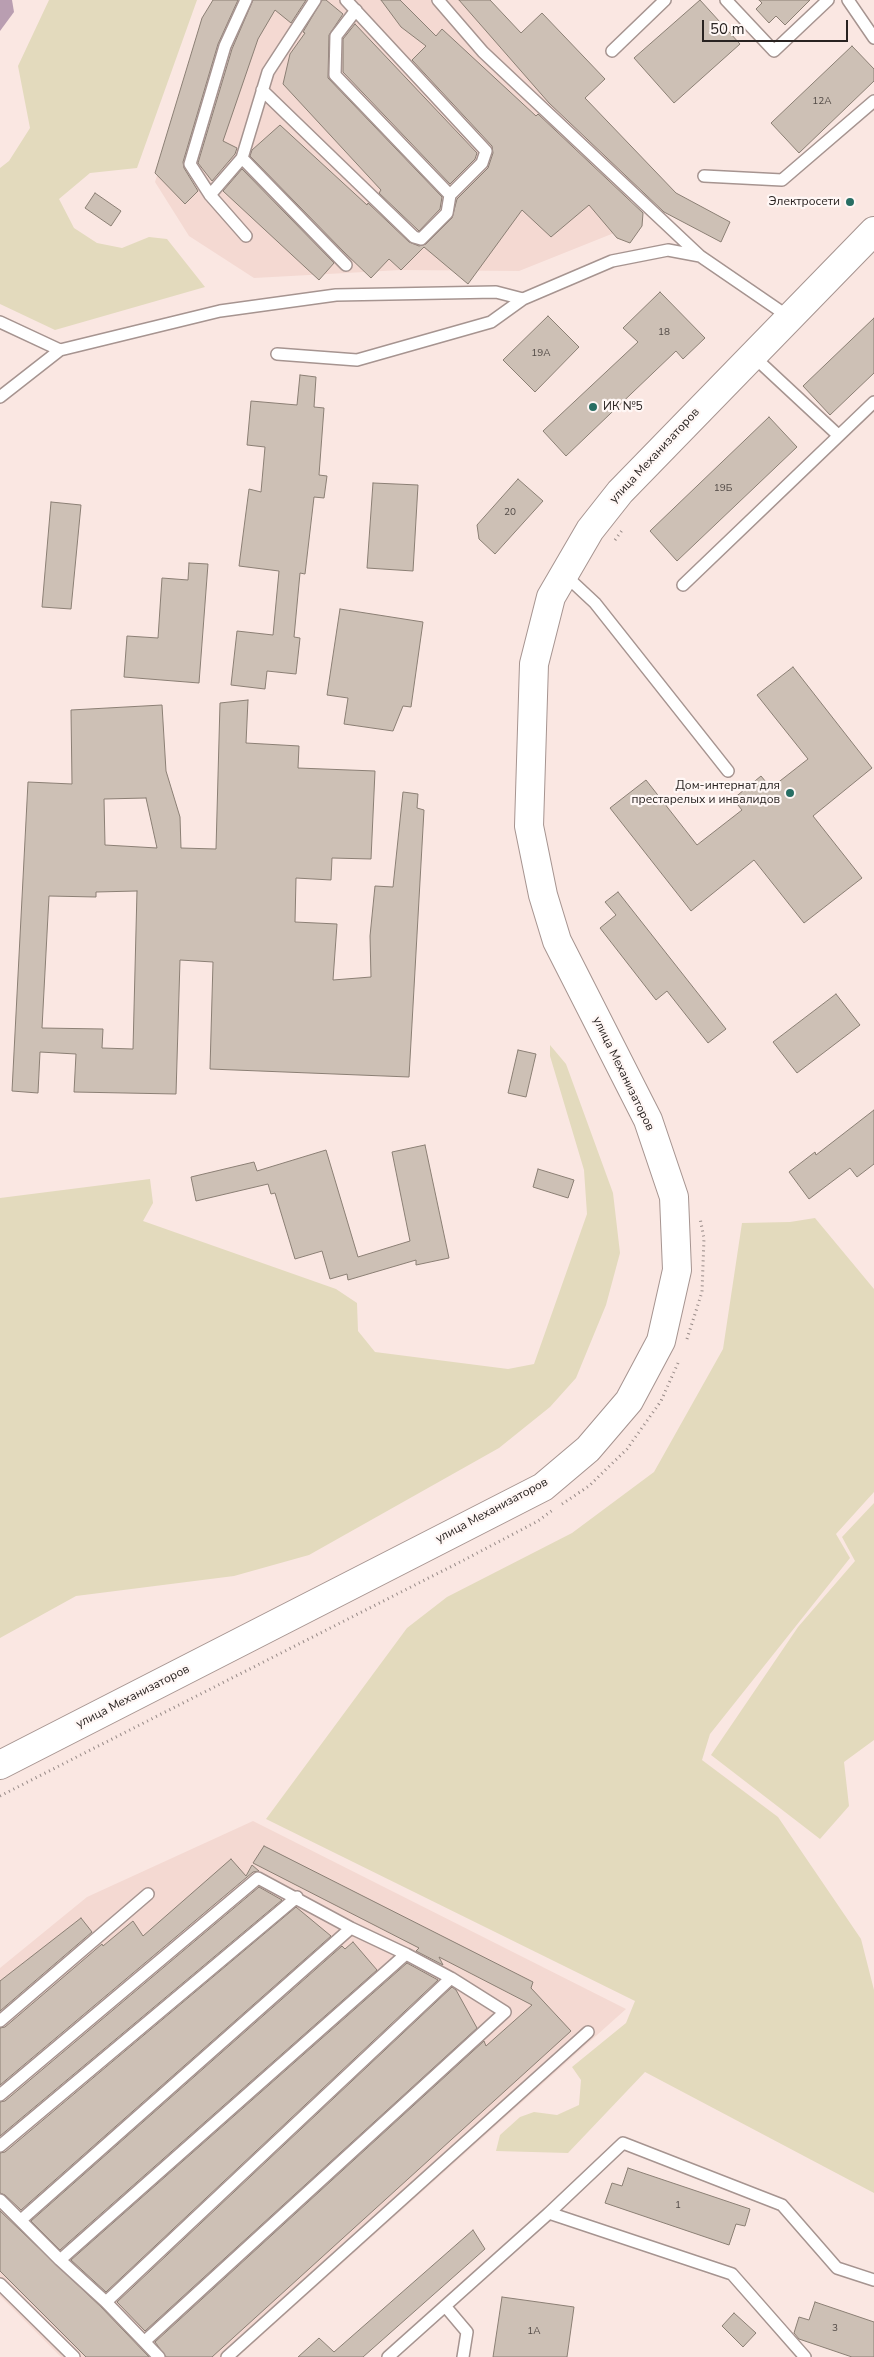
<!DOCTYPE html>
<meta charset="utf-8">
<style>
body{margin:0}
#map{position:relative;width:874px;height:2357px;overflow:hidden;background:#fae7e2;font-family:"Nunito Sans",sans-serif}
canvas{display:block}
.scale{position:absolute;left:702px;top:20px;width:146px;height:22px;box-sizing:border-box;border:2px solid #292321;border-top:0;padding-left:6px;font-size:15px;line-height:18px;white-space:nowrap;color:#292321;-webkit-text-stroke:4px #fff7f5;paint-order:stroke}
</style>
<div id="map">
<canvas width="874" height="2357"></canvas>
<div class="scale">50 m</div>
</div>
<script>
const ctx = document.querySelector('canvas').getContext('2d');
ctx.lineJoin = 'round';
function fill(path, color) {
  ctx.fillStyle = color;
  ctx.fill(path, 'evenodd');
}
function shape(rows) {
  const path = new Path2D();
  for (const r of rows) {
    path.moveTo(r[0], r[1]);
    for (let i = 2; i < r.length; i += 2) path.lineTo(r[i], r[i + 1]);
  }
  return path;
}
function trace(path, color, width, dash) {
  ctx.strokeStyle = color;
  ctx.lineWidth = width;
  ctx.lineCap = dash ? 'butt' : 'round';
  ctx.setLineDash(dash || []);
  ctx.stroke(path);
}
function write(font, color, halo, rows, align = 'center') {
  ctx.font = font + ' "Nunito Sans",sans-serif';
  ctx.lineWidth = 4.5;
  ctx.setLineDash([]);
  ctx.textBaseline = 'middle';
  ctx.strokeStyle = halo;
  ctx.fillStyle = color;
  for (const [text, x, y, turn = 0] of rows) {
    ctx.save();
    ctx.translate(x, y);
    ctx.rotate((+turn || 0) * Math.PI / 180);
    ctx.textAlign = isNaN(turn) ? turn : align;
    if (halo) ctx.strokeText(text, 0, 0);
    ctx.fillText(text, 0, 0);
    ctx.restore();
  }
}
fill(shape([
 [213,0,488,0,645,168,619,231,519,271,401,270,254,278,189,236,155,182],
 [253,1821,626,2009,238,2357,61,2357,0,2296,0,1968,87,1897]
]), '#f4d9d2');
fill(shape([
 [49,0,197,0,137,168,90,173,59,199,74,228,97,243,122,248,149,237,167,239,205,287,55,330,0,304,0,168,9,161,30,128,18,66],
 [550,1045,566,1064,613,1193,620,1253,606,1305,576,1378,550,1407,499,1448,309,1555,234,1576,76,1596,0,1638,0,1198,150,1179,153,1203,143,1221,336,1289,357,1303,358,1331,375,1352,508,1369,534,1364,587,1214,584,1170,550,1056],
 [815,1218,874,1289,874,1492,836,1534,850,1558,710,1734,702,1760,778,1817,861,1939,874,1990,874,2193,645,2072,568,2153,496,2151,500,2135,520,2117,534,2112,557,2115,579,2105,581,2080,572,2067,626,2023,635,2001,266,1819,407,1628,447,1597,572,1533,654,1472,723,1349,742,1223,790,1222],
 [874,1503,874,1740,844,1762,849,1806,820,1839,711,1755,798,1627,855,1561,842,1537]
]), '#e3dabd');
fill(shape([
 [0,0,12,0,14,12,0,31]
]), '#b99eb1');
const building = shape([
 [213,0,238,0,218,44,183,162,184,168,198,191,185,204,155,173,202,18,213,0],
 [253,0,306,0,291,23,275,10,258,39,223,141,237,148,235,154,212,181,198,163,232,49,253,0],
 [322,0,326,0,343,14,329,35,328,78,442,197,440,209,419,231,379,193,381,190,283,84,290,54,305,33,303,32,322,0],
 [381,0,400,0,436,36,442,29,536,116,538,114,643,213,642,226,630,243,617,238,589,205,551,237,522,210,468,284,424,247,401,270,389,259,371,278,344,252,250,156,252,150,280,125,367,205,368,203,409,242,419,246,426,244,452,218,457,199,488,168,493,153,492,146,412,60,426,46,401,27,381,0],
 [459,0,490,0,521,33,542,13,605,79,585,98,676,193,730,222,721,242,664,212,549,103,459,0],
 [700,0,740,44,674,103,634,58,700,0],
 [759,0,810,0,785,25,776,16,769,23,756,9,762,3,759,0],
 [355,24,477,153,475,159,450,184,343,72,343,39,355,24],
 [852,46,874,69,874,81,799,153,771,123,852,46],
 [242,169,334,263,319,280,223,191,242,169],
 [95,193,121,211,111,226,85,208,95,193],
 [660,292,705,338,683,359,676,351,566,456,543,431,638,342,623,328,660,292],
 [548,316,579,347,535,392,503,360,548,316],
 [874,318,874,373,830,415,803,386,874,318],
 [300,375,316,377,314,407,324,408,319,475,327,476,324,498,314,497,305,574,300,573,294,637,300,638,296,674,267,671,265,689,231,685,237,631,273,635,279,571,239,566,249,489,261,492,265,447,247,445,251,401,297,405,300,375],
 [769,417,797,447,677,561,650,531,769,417],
 [518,479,543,501,495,554,479,539,477,525,518,479],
 [373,483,418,485,413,571,367,568,373,483],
 [51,502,81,505,71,609,42,607,51,502],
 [189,563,208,564,199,683,124,677,127,636,158,638,162,578,188,580,189,563],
 [340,609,423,622,411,707,403,706,393,731,344,724,348,698,327,695,340,609],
 [793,667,872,768,813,816,862,878,804,923,754,860,691,911,610,808,646,780,697,845,742,810,733,799,761,776,771,788,808,759,757,695,793,667],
 [248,700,246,743,299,746,298,768,375,771,371,859,332,858,331,880,296,878,295,922,337,924,333,980,371,977,370,936,375,886,393,887,403,792,418,794,417,808,424,810,409,1077,210,1069,213,962,180,960,176,1094,74,1092,76,1054,40,1052,38,1093,12,1091,28,782,72,784,71,710,162,705,166,771,180,817,181,848,216,849,220,703,248,700],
 [146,798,157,848,105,845,104,799,146,798],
 [137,891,133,1049,102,1048,103,1029,42,1028,49,896,96,897,96,892,137,891],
 [618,892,726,1029,708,1043,667,991,656,1000,600,928,616,915,605,902,618,892],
 [836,994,860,1025,797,1073,773,1042,836,994],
 [518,1050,536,1054,526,1097,508,1093,518,1050],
 [874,1110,874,1164,857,1177,850,1168,809,1199,789,1172,815,1152,816,1155,874,1110],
 [425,1145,449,1258,416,1265,416,1260,348,1280,347,1274,330,1279,322,1251,295,1259,275,1193,271,1194,268,1184,196,1201,191,1177,254,1162,257,1171,326,1150,358,1257,410,1241,392,1152,425,1145],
 [538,1169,574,1180,568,1198,533,1187,538,1169],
 [264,1846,533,1982,531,1988,571,2031,212,2357,166,2357,155,2342,484,2041,486,2046,532,2005,439,1957,443,1965,416,1951,419,1948,253,1863,264,1846],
 [231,1859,246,1876,252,1865,259,1871,253,1872,0,2085,0,2028,5,2027,102,1944,103,1946,133,1921,143,1936,231,1859],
 [259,1887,282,1900,0,2136,0,2102,5,2101,259,1887],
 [296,1907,331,1936,21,2210,5,2195,0,2193,0,2153,5,2152,296,1907],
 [81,1918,92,1932,0,2011,0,1981,81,1918],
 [353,1942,377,1970,60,2250,31,2221,342,1946,345,1949,353,1942],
 [407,1963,438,1980,106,2292,71,2260,407,1963],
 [452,1987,456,1990,477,2028,145,2331,117,2302,452,1987],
 [628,2168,750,2209,745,2226,736,2224,729,2245,605,2203,612,2183,622,2186,628,2168],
 [0,2211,101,2307,149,2357,86,2357,0,2271,0,2211],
 [473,2230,485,2249,363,2357,298,2357,319,2338,334,2352,473,2230],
 [502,2297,574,2307,567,2357,493,2357,502,2297],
 [815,2302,874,2322,874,2357,852,2357,799,2339,794,2333,799,2317,809,2320,815,2302],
 [734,2313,756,2333,743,2347,722,2326,734,2313]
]);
fill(building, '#cdc0b5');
trace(building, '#8b7f74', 1);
const lane = shape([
 [438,0,483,52,700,256,789,317],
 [726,0,774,51,828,0],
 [848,0,874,38],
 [356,10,336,36,335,75,450,195],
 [612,51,665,0],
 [262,90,414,237,421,239,447,213,450,195,482,163,486,151,346,0],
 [242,158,346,265],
 [704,176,782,180,874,101],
 [210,195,242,158,268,72,315,0],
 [246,236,210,195,190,164,225,46,246,0],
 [0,322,60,350],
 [277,354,357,360,491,322,523,299,612,261,668,250,700,256],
 [752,355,838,435],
 [0,397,60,350,220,311,336,295,496,292,523,299],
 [565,575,595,603,728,771],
 [683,585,874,402],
 [0,2021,148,1894],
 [0,2095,258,1878,351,1928,406,1954,451,1978,505,2012,145,2341],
 [0,2146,297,1897],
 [0,2200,60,2260,106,2302,159,2357],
 [549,2213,732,2274,805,2357],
 [21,2220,351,1928],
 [60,2260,406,1954],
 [0,2284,74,2357],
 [106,2302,451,1978],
 [445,2306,467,2332,463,2357],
 [227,2357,588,2032],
 [388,2357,549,2213,623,2143,782,2205,837,2268,874,2280]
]);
const secondary = shape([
 [0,1765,543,1487,588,1449,629,1401,661,1341,677,1270,674,1197,648,1120,557,941,543,895,529,826,534,664,551,597,590,530,620,492,874,231]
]);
trace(lane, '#a69490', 14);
trace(secondary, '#a69490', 30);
trace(shape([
 [615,540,623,529],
 [687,1339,702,1292,704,1238,700,1218],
 [562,1504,589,1486,627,1449,661,1401,678,1363],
 [0,1796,464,1560,538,1521,554,1509]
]), '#968986', 3, [1, 4]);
trace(lane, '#fff', 11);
trace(secondary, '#fff', 28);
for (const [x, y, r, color] of [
 [850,202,5,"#286e63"],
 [593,407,5,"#286e63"],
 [790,793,5,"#286e63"]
]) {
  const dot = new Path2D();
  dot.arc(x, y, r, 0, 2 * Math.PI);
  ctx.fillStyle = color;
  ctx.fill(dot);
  trace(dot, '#fff7f5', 2);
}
write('10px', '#524a46', null, [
 ["12А",822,102],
 ["18",664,333],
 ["19А",541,354],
 ["19Б",723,489],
 ["20",510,513],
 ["1",678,2206],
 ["3",835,2329],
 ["1А",534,2332]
]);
write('12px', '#292321', '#fff7f5', [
 ["Электросети",840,202],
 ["ИК №5",603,407,"left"],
 ["Дом-интернат для",780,786],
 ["престарелых и инвалидов",780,800]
], 'right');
write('12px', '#292321', '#fff7f5', [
 ["улица Механизаторов",655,456,-47],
 ["улица Механизаторов",623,1074,64],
 ["улица Механизаторов",492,1511,-28],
 ["улица Механизаторов",133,1697,-27]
]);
</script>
